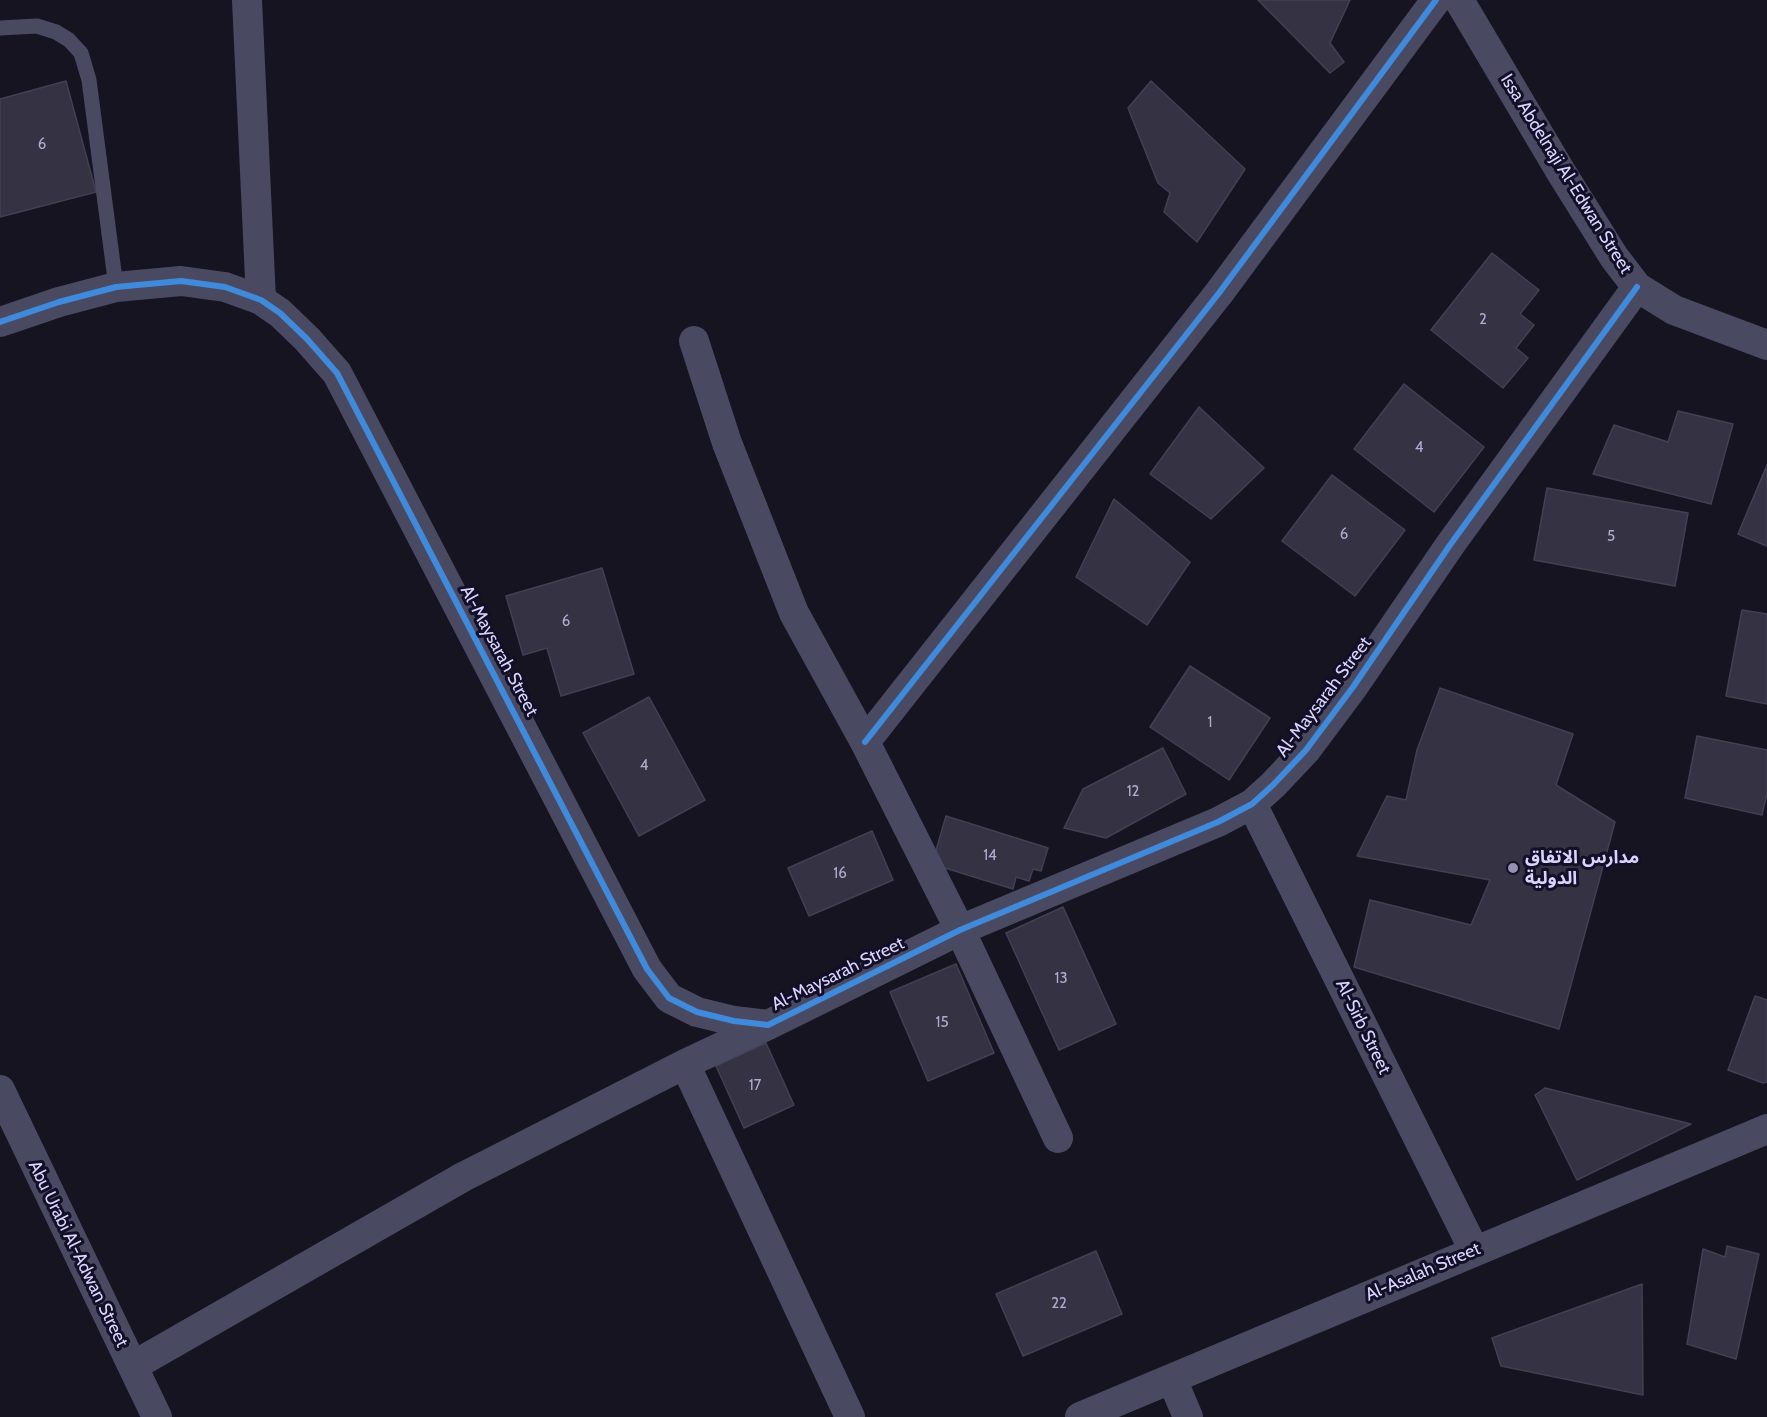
<!DOCTYPE html>
<meta charset="utf-8">
<style>
body{margin:0}
canvas{display:block;background:#161421}
</style>
<canvas width="1767" height="1417"></canvas>
<script>
const ctx = document.querySelector('canvas').getContext('2d');
ctx.lineJoin = 'round';
function fill(path, color) {
  ctx.fillStyle = color;
  ctx.fill(path, 'evenodd');
}
function shape(rows) {
  const path = new Path2D();
  for (const r of rows) {
    path.moveTo(r[0], r[1]);
    for (let i = 2; i < r.length; i += 2) path.lineTo(r[i], r[i + 1]);
  }
  return path;
}
function trace(path, color, width, dash) {
  ctx.strokeStyle = color;
  ctx.lineWidth = width;
  ctx.lineCap = dash ? 'butt' : 'round';
  ctx.setLineDash(dash || []);
  ctx.stroke(path);
}
function write(font, color, halo, rows, align = 'center') {
  ctx.font = font + ' Cabin,"Noto Sans Arabic",sans-serif';
  ctx.lineWidth = 6;
  ctx.setLineDash([]);
  ctx.textBaseline = 'middle';
  ctx.strokeStyle = halo;
  ctx.fillStyle = color;
  for (const [text, x, y, turn = 0] of rows) {
    ctx.save();
    ctx.translate(x, y);
    ctx.rotate((+turn || 0) * Math.PI / 180);
    ctx.textAlign = isNaN(turn) ? turn : align;
    if (halo) ctx.strokeText(text, 0, 0);
    ctx.fillText(text, 0, 0);
    ctx.restore();
  }
}
const building = shape([
 [1258,0,1350,0,1330,43,1344,62,1330,73,1258,0],
 [66,81,96,192,0,217,0,99,66,81],
 [1151,81,1245,169,1197,242,1164,212,1170,193,1158,183,1128,108,1151,81],
 [1492,253,1539,290,1520,314,1534,325,1516,348,1528,358,1503,388,1431,330,1492,253],
 [1404,384,1484,447,1434,512,1354,449,1404,384],
 [1199,407,1264,468,1211,519,1150,474,1199,407],
 [1678,411,1733,424,1711,504,1593,474,1614,425,1668,442,1678,411],
 [1767,465,1767,546,1738,534,1767,465],
 [1332,475,1405,530,1355,596,1282,541,1332,475],
 [1547,488,1688,513,1675,586,1534,560,1547,488],
 [1114,499,1190,562,1147,625,1076,577,1114,499],
 [602,568,634,674,561,696,547,648,523,655,506,596,602,568],
 [1742,610,1767,614,1767,704,1726,696,1742,610],
 [1190,666,1270,718,1229,780,1150,727,1190,666],
 [1440,688,1573,734,1556,785,1615,822,1559,1029,1354,967,1370,900,1471,925,1490,880,1357,856,1387,796,1406,800,1417,750,1440,688],
 [649,697,705,800,639,836,583,733,649,697],
 [1697,736,1767,750,1767,793,1762,815,1685,798,1697,736],
 [1163,748,1186,794,1106,838,1064,828,1083,789,1163,748],
 [946,816,1048,848,1041,871,1033,869,1029,881,1016,877,1013,889,932,864,946,816],
 [872,831,893,880,809,916,788,868,872,831],
 [1063,907,1116,1024,1059,1050,1006,933,1063,907],
 [956,964,994,1053,928,1081,890,992,956,964],
 [1755,996,1767,1000,1767,1082,1763,1083,1728,1070,1755,996],
 [766,1043,794,1105,744,1128,716,1066,766,1043],
 [1545,1088,1691,1124,1577,1180,1535,1095,1545,1088],
 [1727,1246,1759,1254,1736,1359,1687,1344,1703,1249,1725,1257,1727,1246],
 [1096,1251,1122,1314,1023,1356,996,1294,1096,1251],
 [1642,1284,1643,1395,1501,1366,1492,1338,1642,1284]
]);
fill(building, '#343243');
trace(building, '#433f54', 1.5);
trace(shape([
 [0,28,37,26,56,32,69,40,81,53,89,80,116,287]
]), '#4a4962', 15);
trace(shape([
 [247,0,261,300],
 [1459,0,1561,172,1614,257,1637,287,1674,310,1767,345],
 [0,322,59,302,116,287,181,281,225,287,261,300,280,313,307,339,337,373,647,969,669,998,697,1012,734,1021,768,1025,960,930,1218,822,1252,804,1273,785,1306,750,1353,687,1450,545,1637,287],
 [694,341,727,443,794,613,865,742,960,930,1058,1138],
 [865,742,1219,293,1436,0],
 [1252,804,1474,1250],
 [685,1064,850,1417],
 [0,1090,157,1417],
 [133,1366,463,1177,685,1064,768,1025],
 [1172,1379,1188,1417],
 [1080,1417,1767,1129]
]), '#4a4962', 30);
trace(shape([
 [0,322,59,302,116,287,181,281,225,287,261,300,280,313,307,339,337,373,647,969,669,998,697,1012,734,1021,768,1025,960,930,1218,822,1252,804,1273,785,1306,750,1353,687,1450,545,1637,287],
 [865,742,1219,293,1436,0]
]), '#408adc', 6);
for (const [x, y, r, color] of [
 [1513,868,6,"#9591b1"]
]) {
  const dot = new Path2D();
  dot.arc(x, y, r, 0, 2 * Math.PI);
  ctx.fillStyle = color;
  ctx.fill(dot);
  trace(dot, '#130f26', 2);
}
write('15px', '#b0acd0', null, [
 ["6",42,145],
 ["2",1483,320],
 ["4",1419,448],
 ["6",1344,535],
 ["5",1611,537],
 ["6",566,622],
 ["1",1210,723],
 ["4",644,766],
 ["12",1133,792],
 ["14",990,856],
 ["16",840,874],
 ["13",1061,979],
 ["15",942,1023],
 ["17",755,1086],
 ["22",1059,1304]
]);
write('18px', '#d9d4ff', '#130f26', [
 ["Issa Abdelnaji Al-Edwan Street",1566,174,58],
 ["Al-Maysarah Street",499,651,62],
 ["Al-Maysarah Street",1324,697,-53],
 ["Al-Maysarah Street",838,974,-26],
 ["Al-Sirb Street",1363,1027,64],
 ["Abu Urabi Al-Adwan Street",78,1254,64],
 ["Al-Asalah Street",1423,1272,-23]
]);
write('bold 18px', '#d9d4ff', '#130f26', [
 ["مدارس الاتفاق",1525,858],
 ["الدولية",1525,879]
], 'left');
</script>
